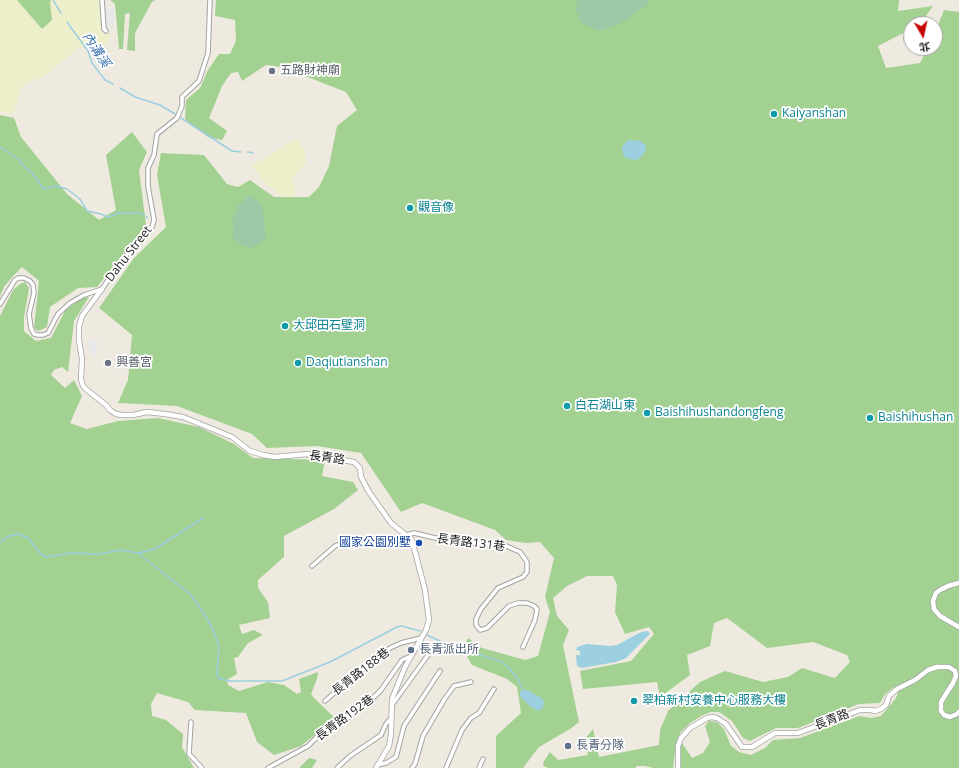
<!DOCTYPE html>
<meta charset="utf-8">
<style>
body{margin:0}
#map{position:relative;width:959px;height:768px;overflow:hidden;background:#eeeae0;font-family:"Open Sans","Noto Sans TC",sans-serif}
canvas{display:block}
.north{position:absolute;left:903px;top:16px;width:40px;height:40px;box-sizing:border-box;background:#fff;border:1px solid #a4a4a4;border-radius:50%;rotate:171deg;font-size:11px;font-weight:700;line-height:16px;text-align:center;color:#1c1c1c}
.north::after{content:'';display:block;margin:auto;width:14px;height:18px;background:#c70400;clip-path:polygon(50% 0,100% 100%,50% 72%,0 100%)}
</style>
<div id="map">
<canvas width="959" height="768"></canvas>
<div class="north">北</div>
</div>
<script>
const ctx = document.querySelector('canvas').getContext('2d');
ctx.lineJoin = 'round';
function fill(path, color) {
  ctx.fillStyle = color;
  ctx.fill(path, 'evenodd');
}
function shape(rows) {
  const path = new Path2D();
  for (const r of rows) {
    path.moveTo(r[0], r[1]);
    for (let i = 2; i < r.length; i += 2) path.lineTo(r[i], r[i + 1]);
  }
  return path;
}
function trace(path, color, width, dash) {
  ctx.strokeStyle = color;
  ctx.lineWidth = width;
  ctx.lineCap = dash ? 'butt' : 'round';
  ctx.setLineDash(dash || []);
  ctx.stroke(path);
}
function write(font, color, halo, rows, align = 'center') {
  ctx.font = font + ' "Open Sans","Noto Sans TC",sans-serif';
  ctx.lineWidth = 3.5;
  ctx.setLineDash([]);
  ctx.textBaseline = 'middle';
  ctx.strokeStyle = halo;
  ctx.fillStyle = color;
  for (const [text, x, y, turn = 0] of rows) {
    ctx.save();
    ctx.translate(x, y);
    ctx.rotate((+turn || 0) * Math.PI / 180);
    ctx.textAlign = isNaN(turn) ? turn : align;
    if (halo) ctx.strokeText(text, 0, 0);
    ctx.fillText(text, 0, 0);
    ctx.restore();
  }
}
fill(shape([
 [0,0,34,0,45,9,51,0,101,0,101,30,110,33,109,43,80,47,44,76,23,85,13,114,0,112],
 [297,138,304,149,306,163,292,180,295,189,294,195,290,198,281,196,262,181,252,165]
]), '#ecefc9');
fill(shape([
 [17,0,51,0,50,2,52,20,42,29],
 [110,0,155,0,152,2,135,33,135,51,127,50,130,13,125,14,123,49,119,49,115,4],
 [216,0,899,0,898,11,933,6,921,23,911,24,911,29,878,46,886,68,920,63,928,48,935,48,935,33,944,10,959,12,959,768,681,768,679,751,682,743,692,758,703,753,710,742,705,726,709,721,717,722,724,729,731,746,739,752,751,755,765,748,773,740,800,738,859,716,871,718,881,716,896,698,898,692,894,687,885,694,880,703,859,704,798,728,776,728,750,741,743,738,732,721,719,712,711,712,703,715,690,723,680,733,676,744,673,768,653,768,645,766,637,766,635,768,548,768,543,766,544,761,550,752,558,760,588,755,585,739,593,729,599,757,659,745,660,730,668,711,700,682,725,671,763,682,788,677,802,668,835,678,850,662,847,655,813,642,767,648,727,618,714,623,710,646,687,655,690,675,660,697,657,682,583,689,580,671,631,661,654,634,649,627,625,634,615,612,617,585,613,576,587,576,567,586,553,598,557,616,569,630,563,645,579,722,570,729,539,747,523,768,496,768,496,736,521,713,517,687,507,679,472,665,463,650,468,638,482,648,525,660,538,656,550,612,545,597,554,558,540,542,526,543,506,540,495,530,422,503,401,512,361,453,317,446,267,448,252,434,177,406,118,403,128,380,132,335,99,308,134,258,166,227,157,175,161,153,204,155,227,184,238,187,250,180,274,197,309,197,319,187,329,166,337,126,357,110,346,92,305,76,280,67,266,65,242,81,238,72,231,73,222,86,209,118,227,131,222,140,208,137,185,119,186,100,200,88,208,70,219,54,230,54,236,41,235,20,215,16],
 [0,115,14,118,21,137,67,194,99,220,116,210,106,155,132,132,147,152,139,170,146,225,97,287,78,288,50,307,47,327,38,331,34,328,39,281,22,267,13,276,4,287,0,296],
 [25,282,29,288,24,317,24,331,36,341,51,338,66,309,83,298,89,297,74,321,68,372,62,367,54,370,51,375,65,388,74,380,82,396,70,423,87,429,118,421,158,418,199,427,234,444,253,458,325,460,322,476,353,482,358,490,334,509,284,536,284,557,258,580,258,588,268,602,270,618,239,625,242,634,254,630,263,635,248,643,238,657,234,658,237,674,227,680,228,685,239,691,268,682,284,685,297,694,301,692,299,679,318,672,317,679,311,694,314,698,336,719,323,728,301,746,274,755,257,742,246,713,195,710,188,702,157,693,151,704,152,716,166,720,183,734,182,747,194,768,0,768,0,316,13,290,20,284],
 [309,758,317,760,312,768,299,768]
]), '#a3d191');
fill(shape([
 [577,0,649,0,647,5,620,24,599,31,581,23,576,10],
 [250,195,262,205,266,238,251,249,235,241,232,235,234,228,232,219,239,204]
]), '#9fc9a6');
fill(shape([
 [105,8,114,8,113,28,105,27],
 [87,339,99,342,94,359,92,358]
]), '#e8e8e8');
fill(shape([
 [629,140,640,141,646,145,645,152,639,159,635,160,626,158,623,154,622,148,624,144],
 [648,631,650,634,626,658,616,662,582,668,577,666,576,655,580,655,580,651,576,650,577,647,587,644,610,646,617,645,641,632],
 [523,690,527,690,540,697,544,701,543,708,538,711,530,706,520,696,520,692]
]), '#9ccfe0');
trace(shape([
 [53,0,61,13],
 [67,22,88,51,92,63,105,80,113,84],
 [120,88,135,97,160,105,175,114],
 [181,118,232,151,241,152],
 [0,147,18,159,25,167,32,173,44,189,56,186,67,189,80,199,87,211,101,214,108,217,119,213,141,213,148,218],
 [248,152,253,153],
 [0,542,9,536,18,534,28,538,41,554,46,557,71,553,99,554,120,550,138,553,190,594,203,612,212,627,219,646,217,675,220,679,230,681,282,681,330,662,397,627,402,626,420,631],
 [138,553,155,549,203,518],
 [427,635,444,643,502,662,509,668,517,678,523,690]
]), '#9ccfe0', 1.5);
const minor = shape([
 [102,0,104,29,106,31],
 [0,304,15,280,18,278,24,278,30,281,33,285,34,293,29,314,31,328,34,334,38,335,43,335,48,333,58,314,70,303,84,295,102,289,117,267,145,232,152,227,154,220,148,186,148,168,154,155,157,134,177,118,182,106,182,97,199,81,208,53,210,0],
 [312,566,335,546,345,542,356,540,384,541,414,533,461,544,472,543,504,545,520,552,527,562,527,572,523,577,498,588,481,609,476,619,476,625,480,630,487,628,509,606,518,603,527,603,534,606,537,609,535,620,523,647],
 [325,701,341,687,390,648,401,643,421,638],
 [392,705,428,655],
 [191,722,189,754,202,768],
 [377,765,386,763,396,757,404,726,440,671],
 [268,768,308,746,317,737,345,720,372,699,381,690,402,660,411,656],
 [337,768,350,756,381,735,386,724,391,718],
 [412,768,415,764,423,736,444,700,454,686,471,682],
 [446,768,462,730,471,718,479,713,494,689],
 [479,768,483,759]
]);
const tertiary = shape([
 [102,289,82,316,79,327,79,340,82,359,81,379,83,386,87,390,106,405,110,410,116,414,122,415,133,415,147,412,165,414,183,417,232,437,250,451,263,455,275,457,307,454,354,462,360,468,361,477,369,492,391,523,412,540,425,590,429,620,426,630,405,667,392,699,391,734,389,746,376,768],
 [959,583,948,586,940,590,936,593,933,601,934,609,940,616,959,627],
 [678,768,678,746,681,738,690,728,707,718,712,717,717,718,726,724,742,747,752,747,775,733,798,733,860,710,871,710,875,711,881,709,886,705,889,696,897,689,915,680,928,670,937,667,949,667,955,671,956,676,953,683,941,702,941,711,944,715,950,717,957,714,959,712]
]);
trace(minor, '#a3a3a3', 5.5);
trace(tertiary, '#a3a3a3', 6);
trace(minor, '#fff', 3.5);
trace(tertiary, '#fff', 4.5);
for (const [x, y, r, color] of [
 [272,71,4,"#6b7280"],
 [774,114,4,"#0f9aa8"],
 [410,208,4,"#0f9aa8"],
 [285,326,4,"#0f9aa8"],
 [108,363,4,"#6b7280"],
 [298,363,4,"#0f9aa8"],
 [567,406,4,"#0f9aa8"],
 [647,413,4,"#0f9aa8"],
 [870,418,4,"#0f9aa8"],
 [419,543,4,"#1a4fb4"],
 [411,650,4,"#5c6f8a"],
 [634,701,4,"#0f9aa8"],
 [568,746,4,"#5c6f8a"]
]) {
  const dot = new Path2D();
  dot.arc(x, y, r, 0, 2 * Math.PI);
  ctx.fillStyle = color;
  ctx.fill(dot);
  trace(dot, '#fff', 1.5);
}
write('12px', '#5b616d', '#fff', [
 ["五路財神廟",280,71],
 ["興善宮",116,363]
], 'left');
write('12px', '#0d838f', '#fff', [
 ["Kaiyanshan",782,114],
 ["觀音像",418,208],
 ["大邱田石壁洞",293,326],
 ["Daqiutianshan",306,363],
 ["白石湖山東",575,406],
 ["Baishihushandongfeng",655,413],
 ["Baishihushan",878,418],
 ["翠柏新村安養中心服務大樓",642,701]
], 'left');
write('12px', '#1c1c1c', '#fff', [
 ["Dahu Street",129,254,-52],
 ["長青路",327,458,8],
 ["長青路131巷",471,543,7],
 ["長青路188巷",361,672,-38],
 ["長青路192巷",345,718,-36],
 ["長青路",832,720,-21]
]);
write('12px', '#164399', '#fff', [
 ["國家公園別墅",411,543]
], 'right');
write('12px', '#4e5e75', '#fff', [
 ["長青派出所",419,650],
 ["長青分隊",576,746]
], 'left');
write('italic 13px', '#4177b2', '#fff', [
 ["內溝溪",96,50,57]
]);
</script>
